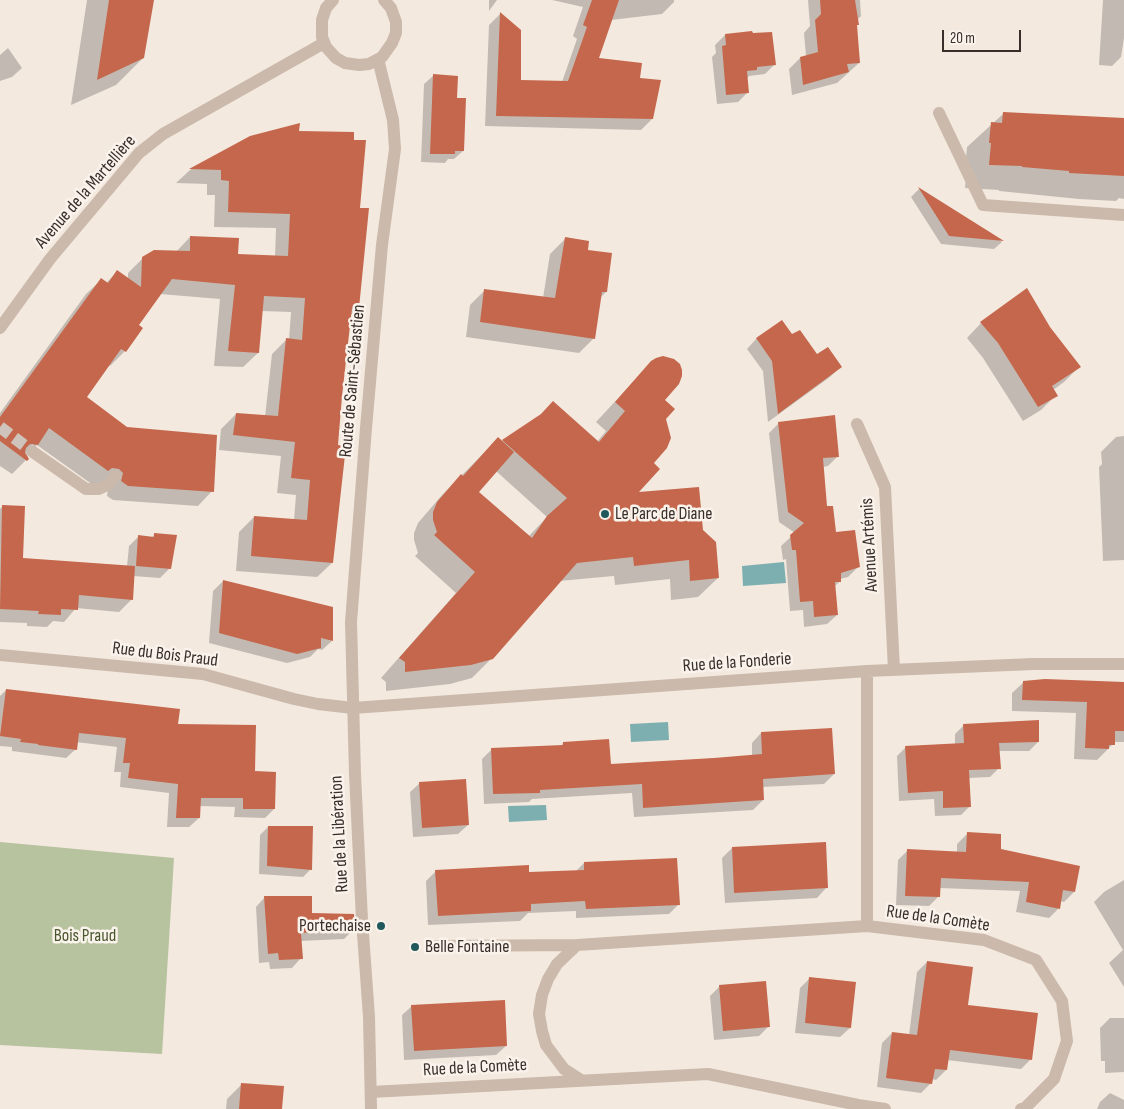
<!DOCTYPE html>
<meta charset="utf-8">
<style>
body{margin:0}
#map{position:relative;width:1124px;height:1109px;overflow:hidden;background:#f3e9df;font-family:"Sofia Sans Condensed",sans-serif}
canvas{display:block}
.scale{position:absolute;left:942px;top:30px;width:79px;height:22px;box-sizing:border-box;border:2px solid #392f2a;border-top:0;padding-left:6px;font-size:15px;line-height:18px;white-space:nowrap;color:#392f2a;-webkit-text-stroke:4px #faf3ec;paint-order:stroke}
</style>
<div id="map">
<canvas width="1124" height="1109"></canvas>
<div class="scale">20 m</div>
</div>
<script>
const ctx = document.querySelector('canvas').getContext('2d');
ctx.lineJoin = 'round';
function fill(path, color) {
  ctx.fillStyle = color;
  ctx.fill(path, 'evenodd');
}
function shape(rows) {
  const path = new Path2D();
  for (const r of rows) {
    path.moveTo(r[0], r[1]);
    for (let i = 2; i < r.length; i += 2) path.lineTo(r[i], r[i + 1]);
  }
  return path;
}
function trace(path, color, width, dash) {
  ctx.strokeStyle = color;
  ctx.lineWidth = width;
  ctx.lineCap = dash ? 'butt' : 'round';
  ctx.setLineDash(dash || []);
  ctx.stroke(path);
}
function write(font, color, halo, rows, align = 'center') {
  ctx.font = font + ' "Sofia Sans Condensed",sans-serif';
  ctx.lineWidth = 5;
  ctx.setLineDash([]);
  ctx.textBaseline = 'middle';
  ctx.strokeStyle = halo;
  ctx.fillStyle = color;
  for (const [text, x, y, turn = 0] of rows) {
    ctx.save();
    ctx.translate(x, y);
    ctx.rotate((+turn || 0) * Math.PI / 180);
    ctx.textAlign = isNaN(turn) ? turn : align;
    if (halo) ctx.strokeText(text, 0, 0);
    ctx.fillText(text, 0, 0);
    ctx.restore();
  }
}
fill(shape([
 [0,842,174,858,162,1054,0,1045]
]), '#b7c29f');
fill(shape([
 [784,562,786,583,743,586,742,566],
 [668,722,669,740,631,742,630,724],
 [546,805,547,820,509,822,508,806]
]), '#7eafb0');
fill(shape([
 [87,0,152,0,143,58,116,85,71,105],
 [489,0,497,0,489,11],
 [552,0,674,0,674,2,662,14,611,20,597,59,639,79,652,119,641,130,485,126,489,25,500,14,519,31,520,81,562,82,577,39,573,36,583,7],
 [808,0,860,0,861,16,857,20,856,26,859,63,837,83,792,95,789,69,800,58,806,56,804,33,810,26],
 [1103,0,1124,0,1124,38,1121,57,1112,66,1099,65],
 [725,35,774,65,765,74,749,76,747,79,748,92,738,102,717,104,712,57,716,53,715,45],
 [8,48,22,68,12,77,0,81,0,55],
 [433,76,455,99,463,151,454,159,448,159,445,163,421,162,424,84],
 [1003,114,1124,120,1124,199,1119,198,1116,201,1079,199,999,191,999,190,965,188,967,167,965,167,967,147],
 [298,133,358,209,358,308,349,317,337,446,332,563,317,577,236,571,239,532,254,517,294,520,296,495,277,493,281,456,219,450,221,429,236,414,265,417,272,354,286,340,289,340,291,312,261,311,258,353,243,367,214,366,220,299,160,294,138,325,125,351,110,366,109,365,85,398,212,491,198,506,113,500,107,496,108,488,105,484,96,483,93,485,37,445,26,456,26,460,12,474,0,466,0,413,86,294,101,280,106,283,117,272,128,279,128,273,143,258,176,252,190,237,237,255,275,257,276,228,214,227,215,195,207,195,207,184,176,183,190,170,250,137],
 [919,189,1002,242,994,249,941,244,911,197],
 [565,239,587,251,606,292,600,298,594,338,579,353,466,337,470,305,485,290,543,298,550,254],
 [781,322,791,336,816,356,840,367,830,377,768,422,763,371,747,349,756,339],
 [981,323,1049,327,1079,367,1064,382,1053,390,1056,395,1041,410,1023,421,983,358,967,338],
 [635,380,663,400,665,419,652,463,636,494,702,531,718,578,698,597,671,600,670,579,615,585,614,576,559,581,492,658,472,678,450,684,386,691,386,682,381,678,456,593,415,556,418,553,414,540,414,533,418,523,442,495,498,439,501,442,539,418,597,442,606,431,596,422],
 [496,471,547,517,528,537,477,492],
 [779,423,838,456,828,466,823,467,826,508,835,533,858,567,848,577,840,579,840,581,834,587,837,615,827,624,804,627,803,610,790,611,786,559,783,560,781,546,795,533,779,522,769,433],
 [1124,436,1124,560,1103,561,1099,467,1102,464,1101,452,1116,437],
 [2,507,22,559,127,566,129,546,139,536,151,538,155,534,170,568,160,578,133,576,132,599,119,612,76,608,64,622,53,621,47,627,27,626,27,623,0,622,0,509],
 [223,581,332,641,322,650,318,649,310,657,287,663,209,643,213,591],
 [1024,682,1124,683,1124,742,1114,742,1113,744,1097,760,1074,759,1076,713,1012,711,1012,693],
 [6,690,177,725,254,773,274,809,265,818,234,817,235,807,199,806,199,818,189,827,167,827,169,793,120,787,121,772,114,772,117,747,76,742,76,749,66,758,12,751,12,747,0,746,0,696],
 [964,725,1038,742,1029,751,998,751,999,768,990,777,968,778,970,806,961,815,935,816,934,799,899,801,897,756,906,747,955,745,955,734],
 [761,733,834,774,824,784,762,787,763,800,753,810,634,817,632,793,532,799,529,802,484,804,482,759,492,749,561,746,563,743,610,765,752,756,752,743],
 [420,783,468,825,458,834,413,837,410,792],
 [268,827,311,869,303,877,259,874,260,835],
 [967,834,1074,892,1064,902,1060,901,1059,908,1049,918,1016,912,1020,891,939,888,938,897,929,906,896,905,898,860,907,851,957,853,957,844],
 [732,848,826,888,817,898,725,903,722,858],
 [584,863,679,904,669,914,576,918,576,911,528,913,520,921,428,925,426,881,436,871,528,873,576,871],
 [1124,880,1124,987,1109,963,1123,950,1094,902,1104,892],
 [265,897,311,914,353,930,344,939,300,941,301,958,292,968,270,969,269,962,259,963,256,907],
 [927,962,967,1007,1031,1059,1021,1069,947,1060,946,1070,936,1080,932,1079,931,1083,921,1093,877,1087,882,1043,892,1033,909,1035,917,972],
 [810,978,850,1028,840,1037,795,1033,800,988],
 [720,986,768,1027,759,1036,714,1040,710,996],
 [412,1006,506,1046,496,1055,404,1060,402,1015],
 [1110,1018,1124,1018,1124,1072,1105,1073,1105,1061,1101,1061,1100,1028],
 [242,1084,281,1109,226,1109,227,1099],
 [1110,1093,1124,1100,1124,1109,1097,1109,1100,1102]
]), '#0003');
fill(shape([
 [109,0,154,0,144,58,97,80],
 [592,0,619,0,599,58,642,63,640,78,661,80,653,119,496,116,500,12,521,30,521,80,568,81,587,27,583,25],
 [820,0,855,0,859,25,857,25,860,63,847,64,849,72,803,85,800,57,818,52,815,20,821,14],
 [752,31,753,33,772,32,776,65,757,67,757,70,747,71,749,93,726,95,722,46,726,45,725,34],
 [433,74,458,76,457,98,466,98,464,151,455,151,455,154,430,154],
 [1003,112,1124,118,1124,176,1069,173,1069,171,1022,167,1022,166,989,165,991,143,989,143,991,122,1002,123],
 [300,123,299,131,354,132,354,140,366,140,360,208,369,208,359,308,352,308,342,396,338,445,346,446,333,563,251,556,254,516,307,520,310,480,291,478,295,442,233,435,236,413,278,416,286,338,302,340,305,298,264,296,259,353,228,351,235,285,172,279,139,325,143,328,126,352,121,349,87,397,127,427,217,435,214,492,128,486,121,481,123,473,119,469,112,468,108,471,49,428,38,445,30,444,26,448,25,452,29,459,27,461,0,441,0,417,101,278,108,283,117,270,141,287,142,257,154,250,190,251,190,236,239,238,238,254,288,256,290,214,228,212,229,181,221,180,221,170,189,169,250,136],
 [918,187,1004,241,949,236],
 [565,237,589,241,588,250,612,253,607,292,602,292,595,339,480,322,484,289,555,298],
 [1027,288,1050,327,1081,367,1052,386,1058,396,1038,407,998,343,980,322],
 [782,320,792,334,800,330,817,354,828,347,842,367,778,414,772,361,756,338],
 [663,356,674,359,680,364,682,370,682,376,679,384,665,400,675,409,666,419,671,438,667,448,654,463,660,469,639,492,699,487,703,530,716,542,719,578,690,581,689,560,634,566,633,557,577,563,493,659,471,665,405,672,405,662,399,658,475,572,434,535,437,532,433,520,433,512,437,502,461,474,463,476,498,437,514,452,479,492,532,538,547,516,567,498,502,440,541,414,553,401,599,442,625,411,615,402,651,361,656,358],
 [835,415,839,457,823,458,827,506,833,506,836,532,855,530,860,567,841,573,841,582,835,582,838,615,814,617,813,601,800,602,796,550,792,550,790,535,804,523,788,512,778,422],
 [2,505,25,506,23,558,135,566,133,600,79,595,78,610,61,609,61,615,38,614,39,611,0,609],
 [154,533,177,535,171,569,136,566,138,535,154,537],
 [223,580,333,607,333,641,321,638,321,648,297,654,219,633],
 [1045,679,1124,682,1124,731,1115,731,1115,745,1109,745,1109,749,1085,748,1087,702,1022,700,1023,681],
 [6,689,180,709,178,724,256,725,255,771,276,772,275,809,243,809,243,798,201,798,200,818,176,818,178,784,128,778,130,763,123,763,126,738,79,733,77,750,38,745,38,744,20,742,21,739,0,736],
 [1039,720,1039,742,999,743,1001,769,969,770,971,807,943,808,943,791,908,793,905,746,964,743,963,724],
 [832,728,835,774,763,779,764,800,643,808,642,784,540,790,540,793,493,794,491,748,563,745,563,742,609,739,611,764,714,758,762,754,761,732],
 [466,779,469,825,422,828,419,782],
 [268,826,313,826,312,870,267,866],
 [967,832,1001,834,1001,849,1080,866,1075,892,1063,890,1060,909,1026,902,1029,882,941,878,940,897,905,896,907,849,966,852],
 [826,842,828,888,734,893,732,847],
 [677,858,680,905,586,909,585,901,531,904,531,911,438,916,435,870,529,865,529,872,584,870,584,862],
 [264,896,312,896,312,913,354,914,355,930,301,933,303,959,279,960,278,953,268,954],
 [927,961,973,967,968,1005,1038,1013,1032,1060,950,1050,947,1070,935,1069,932,1084,886,1078,892,1032,917,1035],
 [809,977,856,982,851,1028,805,1023],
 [766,981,770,1027,723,1031,719,985],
 [505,1000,507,1046,414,1051,411,1005],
 [241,1083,284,1086,282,1109,239,1109]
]), '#c5674c');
trace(shape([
 [0,427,33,452]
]), '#cec4bb', 12, [12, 6]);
trace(shape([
 [333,0,326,8,322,20,322,37,326,47,336,58,345,63,359,65,369,64,382,57,392,43,396,33,396,22,391,8,384,0],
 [939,113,983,205,1124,215],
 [0,328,50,259,139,153,163,134,324,43],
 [857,424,885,487,894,670],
 [33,452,86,489,99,489,109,484,115,476],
 [0,655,203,674,294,699,318,704,353,708,867,671,1033,664,1124,664],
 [867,926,867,671],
 [436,946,577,945],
 [581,1080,564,1069,546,1045,542,1031,539,1014,542,995,548,979,557,964,577,945,867,926,984,940,1036,960,1062,1001,1067,1041,1054,1079,1025,1108,1021,1109],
 [371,1092,708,1074,858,1105,885,1109],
 [371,1109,369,1017,362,920,355,774,351,622,366,428,382,245,395,149,393,120,378,59]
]), '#cbb9ab', 12);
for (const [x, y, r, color] of [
 [605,514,5,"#20585b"],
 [381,926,5,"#20585b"],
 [415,947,5,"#20585b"]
]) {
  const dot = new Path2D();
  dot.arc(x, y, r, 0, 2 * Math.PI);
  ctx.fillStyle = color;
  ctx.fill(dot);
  trace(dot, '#faf3ec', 2);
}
write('18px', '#392f2a', '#faf3ec', [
 ["Avenue de la Martellière",86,192,-49],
 ["Route de Saint-Sébastien",353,381,-85],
 ["Avenue Artémis",870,545,-93],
 ["Rue du Bois Praud",165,655,7],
 ["Rue de la Fonderie",737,663,-4],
 ["Rue de la Libération",340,834,-93],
 ["Rue de la Comète",938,919,8],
 ["Rue de la Comète",475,1068,-3]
]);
write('18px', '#392f2a', '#faf3ec', [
 ["Le Parc de Diane",615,514],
 ["Portechaise",371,926,"right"],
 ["Belle Fontaine",425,947]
], 'left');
write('18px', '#49572e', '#faf3ec', [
 ["Bois Praud",85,936]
]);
</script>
